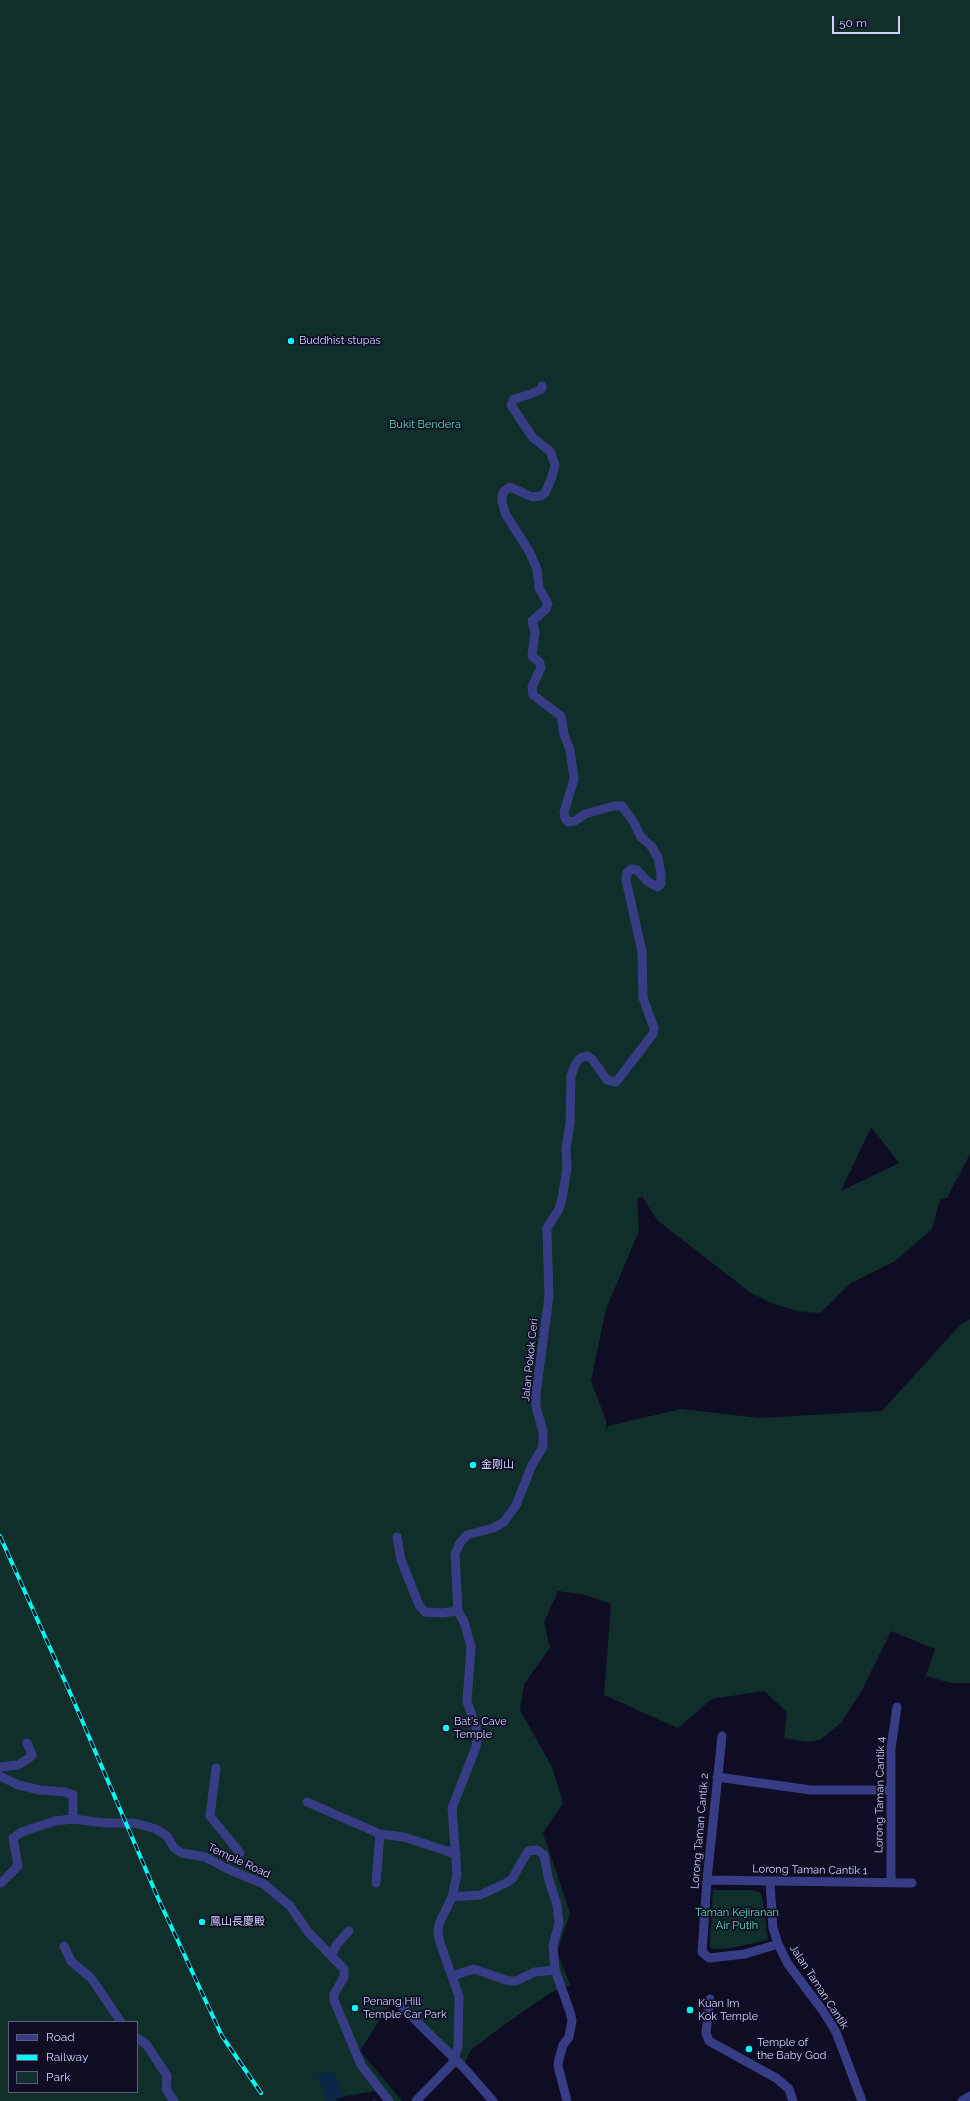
<!DOCTYPE html>
<meta charset="utf-8">
<style>
body{margin:0}
#map{position:relative;width:970px;height:2101px;overflow:hidden;background:#0f0d24;font-family:Raleway,sans-serif}
canvas{display:block}
.legend{position:absolute;left:8px;top:2021px;width:130px;height:72px;box-sizing:border-box;background:#0f0d24;border:1px solid #5d5b7c;margin:0;padding:5px 7px;list-style:none;font-size:12px;color:#d1d1ff}
.legend li{display:flex;align-items:center;gap:8px;height:20px}
.legend b{width:20px;border:1px solid #5d5b7c}
.scale{position:absolute;left:832px;top:16px;width:68px;height:18px;box-sizing:border-box;border:2px solid #d1d1ff;border-top:0;padding-left:5px;font-size:12px;line-height:14px;white-space:nowrap;color:#d1d1ff;-webkit-text-stroke:3px #0f0d24;paint-order:stroke}
</style>
<div id="map">
<canvas width="970" height="2101"></canvas>
<ul class="legend">
<li><b style="height:5px;background:#373d85"></b>Road</li>
<li><b style="height:5px;background:#00fcf7"></b>Railway</li>
<li><b style="height:11px;background:#102f2a"></b>Park</li>
</ul>
<div class="scale">50 m</div>
</div>
<script>
const ctx = document.querySelector('canvas').getContext('2d');
ctx.lineJoin = 'round';
function fill(path, color) {
  ctx.fillStyle = color;
  ctx.fill(path, 'evenodd');
}
function shape(rows) {
  const path = new Path2D();
  for (const r of rows) {
    path.moveTo(r[0], r[1]);
    for (let i = 2; i < r.length; i += 2) path.lineTo(r[i], r[i + 1]);
  }
  return path;
}
function trace(path, color, width, dash) {
  ctx.strokeStyle = color;
  ctx.lineWidth = width;
  ctx.lineCap = dash ? 'butt' : 'round';
  ctx.setLineDash(dash || []);
  ctx.stroke(path);
}
function write(font, color, halo, rows, align = 'center') {
  ctx.font = font + ' Raleway,"Noto Sans SC",sans-serif';
  ctx.lineWidth = 3.5;
  ctx.setLineDash([]);
  ctx.textBaseline = 'middle';
  ctx.strokeStyle = halo;
  ctx.fillStyle = color;
  for (const [text, x, y, turn = 0] of rows) {
    ctx.save();
    ctx.translate(x, y);
    ctx.rotate((+turn || 0) * Math.PI / 180);
    ctx.textAlign = isNaN(turn) ? turn : align;
    if (halo) ctx.strokeText(text, 0, 0);
    ctx.fillText(text, 0, 0);
    ctx.restore();
  }
}
fill(shape([
 [0,0,970,0,970,1154,947,1198,940,1199,932,1229,895,1261,851,1283,820,1313,796,1311,769,1302,751,1293,657,1220,642,1196,637,1199,639,1231,606,1309,591,1381,606,1420,606,1432,608,1426,681,1409,759,1418,882,1411,961,1324,970,1319,970,1683,951,1683,926,1676,935,1649,891,1631,862,1690,841,1723,820,1740,808,1742,784,1738,787,1712,764,1691,712,1699,678,1728,604,1695,611,1604,586,1595,558,1591,544,1622,550,1648,524,1684,520,1710,552,1767,563,1803,543,1833,570,1913,557,1952,570,1985,550,1993,501,2027,471,2050,463,2067,396,1998,391,2002,360,2051,402,2101,385,2101,375,2091,336,2098,337,2101,0,2101],
 [871,1127,899,1163,841,1191],
 [9,2022,137,2022,137,2092,9,2092],
 [713,1890,752,1890,760,1893,762,1896,768,1940,731,1948,714,1949,711,1948,710,1946]
]), '#102f2a');
fill(shape([
 [332,2070,344,2096,328,2101,317,2076]
]), '#0a2747');
trace(shape([
 [374,2100,375,2101]
]), '#0a2747', 2.5);
trace(shape([
 [397,1537,401,1560,419,1605,425,1612,442,1613,458,1611],
 [722,1736,707,1880,702,1952,709,1958,745,1954,778,1944],
 [0,1767,18,1765,29,1758,32,1755,27,1743],
 [216,1768,210,1816,240,1853],
 [0,1776,18,1785,40,1790,65,1792,73,1795,73,1819],
 [717,1777,811,1790,891,1790],
 [307,1802,380,1834,404,1837,456,1854],
 [707,1880,912,1883],
 [770,1882,773,1928,778,1944,788,1964,823,2011,836,2032,862,2101],
 [1,1883,18,1866,13,1838,22,1832,55,1821,73,1819,105,1823,134,1823,156,1829,167,1836,174,1848,182,1853,205,1857,232,1871,264,1884,290,1906,309,1933,344,1969,344,1977,334,1994,334,2000,361,2065,389,2101],
 [376,1883,380,1834],
 [891,1883,891,1748,897,1707],
 [452,1897,480,1895,506,1883,512,1879,528,1851,537,1850,544,1855,548,1877,557,1905,559,1923,553,1945,555,1970,570,2012,572,2021,569,2037,563,2045,559,2059,558,2066,567,2101],
 [64,1946,71,1961,91,1978,121,2022],
 [331,1956,337,1944,349,1931],
 [452,1976,474,1969,509,1981,516,1981,535,1972,555,1970],
 [710,1999,706,2033,709,2041,776,2078,789,2089,793,2101],
 [400,2005,465,2069,493,2101],
 [137,2038,146,2044,167,2076,166,2089,174,2101],
 [416,2101,452,2064,458,2047,459,1996,440,1943,438,1933,439,1924,452,1897,457,1875,452,1808,476,1747,477,1738,476,1726,467,1702,471,1646,464,1622,458,1611,455,1554,460,1543,467,1535,493,1528,504,1522,516,1505,532,1465,543,1447,543,1431,536,1407,536,1394,549,1296,547,1233,547,1228,559,1209,562,1199,567,1168,566,1149,570,1123,571,1076,575,1065,580,1058,587,1056,592,1059,607,1080,616,1082,653,1034,654,1028,643,998,642,952,626,880,627,873,631,869,637,870,648,882,658,887,661,884,661,874,658,858,652,847,641,837,633,821,622,806,614,806,585,814,575,821,568,822,565,818,564,812,574,779,570,750,564,734,561,716,533,695,532,687,541,668,540,663,532,656,535,632,532,621,546,609,548,604,539,588,537,569,529,551,506,515,502,502,502,496,504,491,510,487,532,497,541,496,545,493,552,477,555,465,550,451,533,438,511,405,514,399,531,394,542,389,542,386],
 [962,2101,970,2096]
]), '#373d85', 9);
const rail = shape([
 [0,1536,72,1697,158,1898,222,2036,261,2093]
]);
trace(rail, '#00fcf7', 4);
trace(rail, '#0f0d24', 2.5, [8]);
for (const [x, y, r, color] of [
 [291,341,4,"#00fcf7"],
 [473,1465,4,"#00fcf7"],
 [446,1728,4,"#00fcf7"],
 [202,1922,4,"#00fcf7"],
 [355,2008,4,"#00fcf7"],
 [690,2010,4,"#00fcf7"],
 [749,2049,4,"#00fcf7"]
]) {
  const dot = new Path2D();
  dot.arc(x, y, r, 0, 2 * Math.PI);
  ctx.fillStyle = color;
  ctx.fill(dot);
  trace(dot, '#0f0d24', 1.5);
}
write('11px', '#d1d1ff', '#0f0d24', [
 ["Buddhist stupas",299,341],
 ["金刚山",481,1465],
 ["Bat's Cave",454,1722],
 ["Temple",454,1735],
 ["鳳山長慶殿",210,1922],
 ["Penang Hill",363,2002],
 ["Temple Car Park",363,2015],
 ["Kuan Im",698,2004],
 ["Kok Temple",698,2017],
 ["Temple of",757,2043],
 ["the Baby God",757,2056]
], 'left');
write('11px', '#58e4b0', '#0f0d24', [
 ["Bukit Bendera",425,425],
 ["Taman Kejiranan",737,1913],
 ["Air Putih",737,1926]
]);
write('11px', '#d1d1ff', '#0f0d24', [
 ["Jalan Pokok Ceri",530,1360,-84],
 ["Lorong Taman Cantik 4",880,1795,-89],
 ["Lorong Taman Cantik 2",700,1831,-85],
 ["Temple Road",239,1861,25],
 ["Lorong Taman Cantik 1",810,1870,1],
 ["Jalan Taman Cantik",819,1987,57]
]);
</script>
